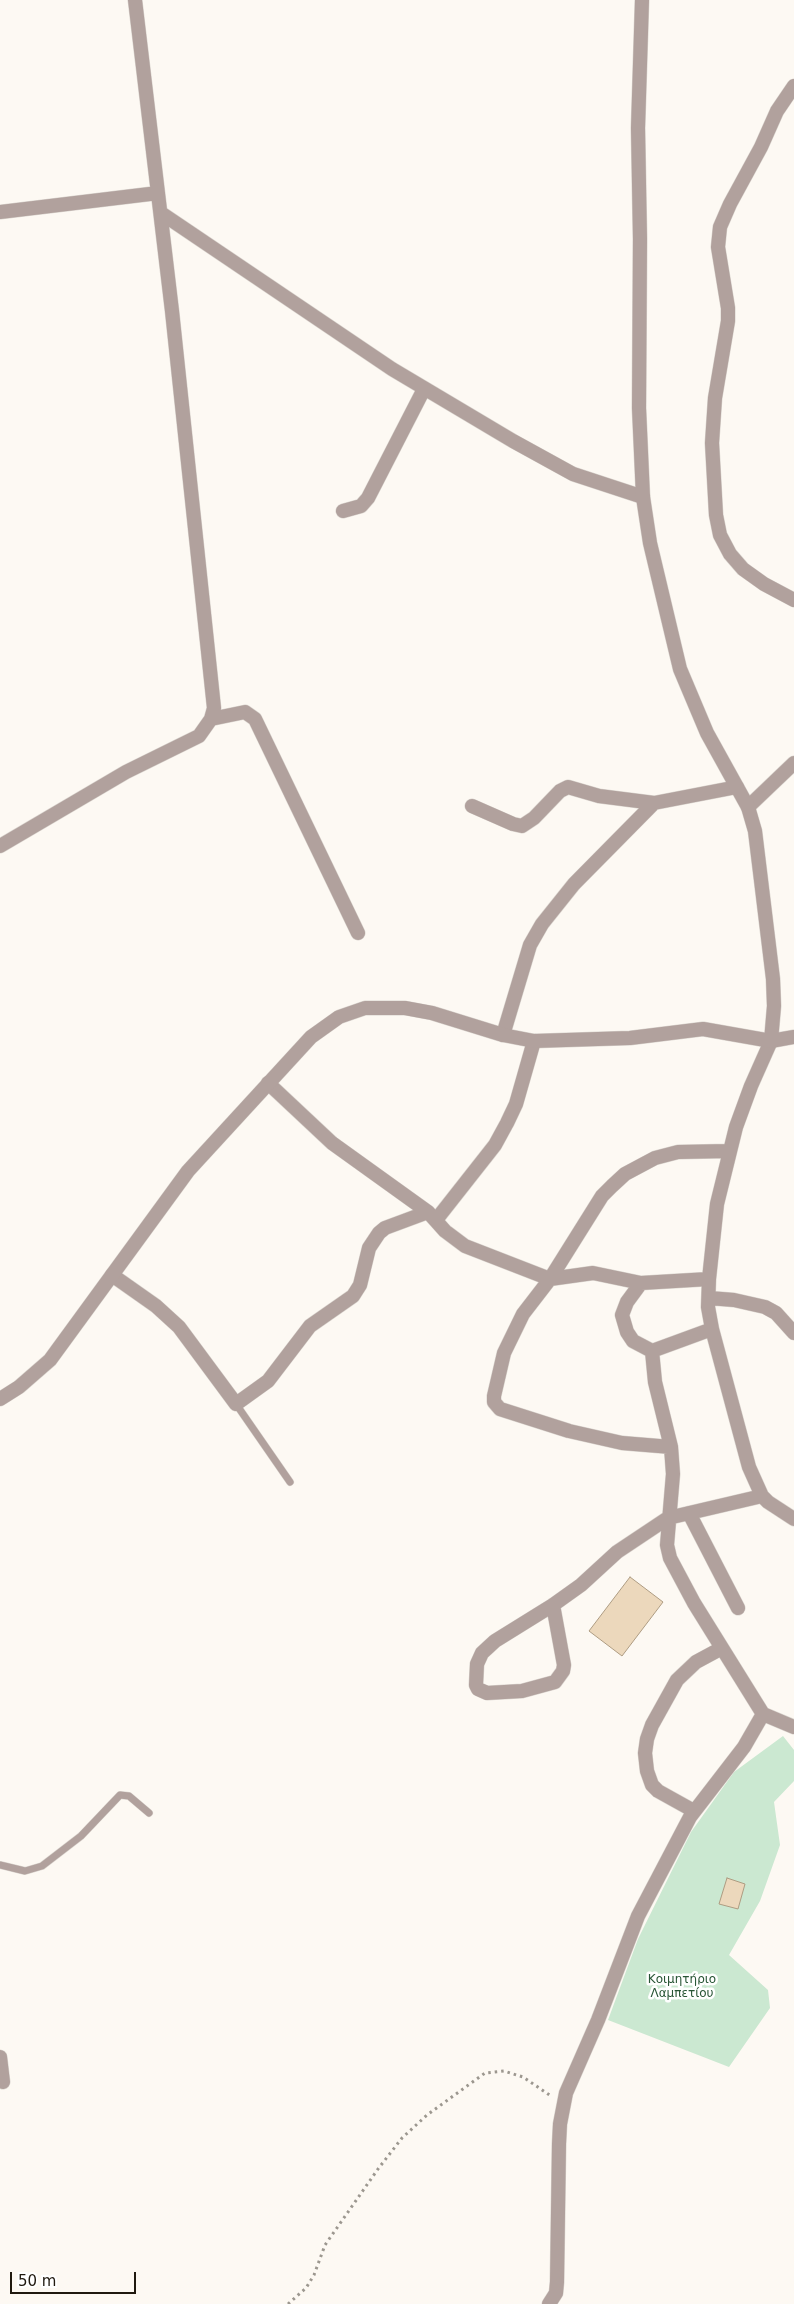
<!DOCTYPE html>
<meta charset="utf-8">
<style>
body{margin:0}
#map{position:relative;width:794px;height:2304px;overflow:hidden;background:#fdf9f3;font-family:"DejaVu Sans",sans-serif}
canvas{display:block}
.scale{position:absolute;left:10px;top:2272px;width:126px;height:22px;box-sizing:border-box;border:2px solid #20190f;border-top:0;padding-left:6px;font-size:15px;line-height:18px;white-space:nowrap;color:#20190f;-webkit-text-stroke:4px #fff;paint-order:stroke}
</style>
<div id="map">
<canvas width="794" height="2304"></canvas>
<div class="scale">50 m</div>
</div>
<script>
const ctx = document.querySelector('canvas').getContext('2d');
ctx.lineJoin = 'round';
function fill(path, color) {
  ctx.fillStyle = color;
  ctx.fill(path, 'evenodd');
}
function shape(rows) {
  const path = new Path2D();
  for (const r of rows) {
    path.moveTo(r[0], r[1]);
    for (let i = 2; i < r.length; i += 2) path.lineTo(r[i], r[i + 1]);
  }
  return path;
}
function trace(path, color, width, dash) {
  ctx.strokeStyle = color;
  ctx.lineWidth = width;
  ctx.lineCap = dash ? 'butt' : 'round';
  ctx.setLineDash(dash || []);
  ctx.stroke(path);
}
function write(font, color, halo, rows, align = 'center') {
  ctx.font = font + ' "DejaVu Sans",sans-serif';
  ctx.lineWidth = 5;
  ctx.setLineDash([]);
  ctx.textBaseline = 'middle';
  ctx.strokeStyle = halo;
  ctx.fillStyle = color;
  for (const [text, x, y, turn = 0] of rows) {
    ctx.save();
    ctx.translate(x, y);
    ctx.rotate((+turn || 0) * Math.PI / 180);
    ctx.textAlign = isNaN(turn) ? turn : align;
    if (halo) ctx.strokeText(text, 0, 0);
    ctx.fillText(text, 0, 0);
    ctx.restore();
  }
}
fill(shape([
 [783,1736,794,1750,794,1781,774,1802,780,1845,760,1901,729,1955,768,1990,770,2008,729,2067,608,2020,638,1939,691,1832,734,1772]
]), '#cbe8d1');
const building = shape([
 [630,1577,663,1602,622,1656,589,1631,630,1577],
 [727,1878,745,1884,738,1909,719,1904,727,1878]
]);
fill(building, '#ecd8bc');
trace(building, '#ae9c82', 1);
const service = shape([
 [236,1404,290,1482],
 [0,1865,25,1871,42,1866,81,1836,120,1795,129,1796,149,1813]
]);
const minor = shape([
 [794,86,777,111,761,147,730,204,720,227,718,247,728,308,728,321,715,398,712,443,716,515,720,535,730,554,743,569,764,584,794,600],
 [0,212,158,193],
 [161,213,392,369,513,441,573,474,643,497],
 [343,511,361,506,368,498,424,389],
 [211,719,245,712,255,719,358,933],
 [472,806,513,824,522,826,534,818,560,791,568,787,599,796,654,803,737,787],
 [748,807,794,763],
 [0,846,126,772,199,736,211,719,214,708,172,311,135,0],
 [503,1035,530,945,542,924,574,884,654,803],
 [771,1041,751,1086,736,1127,717,1204,709,1279,708,1307,712,1329,652,1351,655,1382,671,1447,673,1474,667,1545,670,1558,694,1603,763,1714,794,1727],
 [268,1083,332,1143,428,1212,445,1231,465,1246,550,1279,593,1273,641,1283,709,1279],
 [436,1220,495,1145,507,1123,516,1104,534,1041],
 [112,1275,156,1306,179,1327,236,1404,268,1381,310,1326,353,1296,360,1285,369,1248,379,1233,385,1228,428,1212],
 [641,1283,627,1302,622,1315,627,1332,633,1341,652,1351],
 [709,1298,734,1300,765,1307,776,1313,794,1333],
 [712,1329,749,1467,762,1496,768,1502,794,1519],
 [671,1447,622,1443,569,1431,500,1409,494,1402,494,1396,504,1353,523,1314,550,1279,602,1196,612,1186,625,1174,655,1158,678,1152,729,1151],
 [689,1513,738,1608],
 [553,1605,564,1665,563,1671,555,1682,522,1691,487,1693,478,1689,476,1685,477,1664,482,1653,495,1641,553,1605,581,1585,617,1552,668,1518,762,1496],
 [694,1811,658,1791,652,1785,647,1771,645,1753,647,1739,652,1725,677,1680,696,1662,722,1648],
 [0,2057,3,2082],
 [549,2304,556,2293,557,2282,559,2144,560,2124,566,2093,598,2020,638,1916,690,1817,744,1747,763,1714]
]);
const tertiary = shape([
 [642,0,638,128,640,239,639,408,643,497,650,543,680,669,707,733,748,807,755,831,773,979,774,1006,771,1041],
 [0,1399,19,1387,50,1360,188,1171,311,1037,339,1017,365,1008,405,1008,432,1013,503,1035,534,1041,630,1038,703,1029,771,1041,794,1037]
]);
trace(service, '#dad5cf', 8);
trace(minor, '#dad5cf', 15);
trace(tertiary, '#dad5cf', 15);
trace(shape([
 [288,2304,306,2288,314,2275,325,2245,378,2169,402,2138,427,2115,485,2073,504,2071,523,2077,551,2096]
]), '#9c978f', 3, [2.5, 4]);
trace(service, '#b1a19d', 7);
trace(minor, '#b1a19d', 14);
trace(tertiary, '#b1a19d', 14);
write('12px', '#285535', '#fff', [
 ["Κοιμητήριο",682,1980],
 ["Λαμπετίου",682,1994]
]);
</script>
